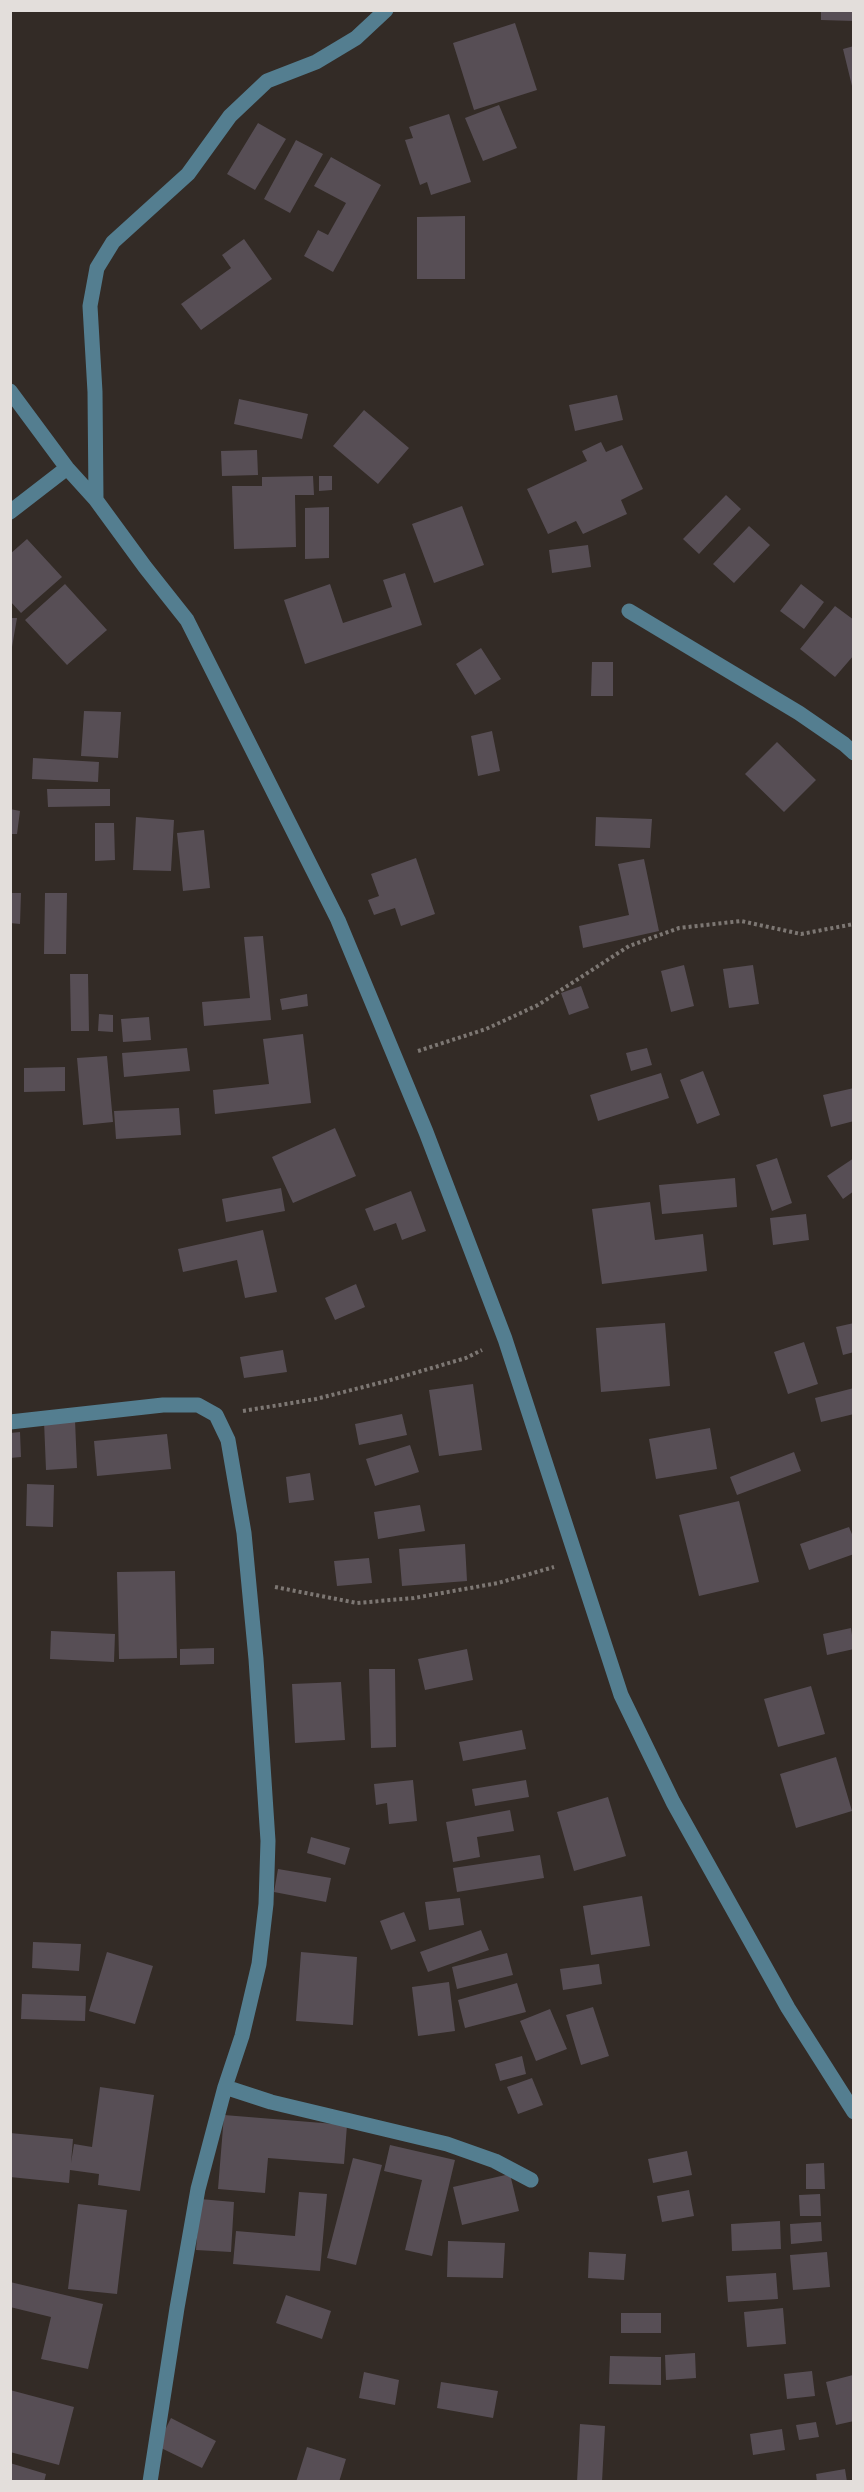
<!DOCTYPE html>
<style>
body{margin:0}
#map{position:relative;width:864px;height:2492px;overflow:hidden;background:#332b26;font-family:Lato,sans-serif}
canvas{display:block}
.frame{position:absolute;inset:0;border:12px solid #e3dedb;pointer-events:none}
</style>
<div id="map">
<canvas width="864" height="2492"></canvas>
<div class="frame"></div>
</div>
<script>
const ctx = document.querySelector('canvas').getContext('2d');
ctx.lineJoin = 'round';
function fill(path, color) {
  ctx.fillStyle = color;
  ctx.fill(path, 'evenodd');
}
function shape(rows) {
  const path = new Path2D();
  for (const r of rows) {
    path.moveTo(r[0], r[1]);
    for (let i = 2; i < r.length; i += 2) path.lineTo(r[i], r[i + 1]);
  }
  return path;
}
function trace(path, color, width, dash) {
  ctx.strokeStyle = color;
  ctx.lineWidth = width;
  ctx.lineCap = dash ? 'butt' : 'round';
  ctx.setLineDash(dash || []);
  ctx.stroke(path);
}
fill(shape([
 [821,10,854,10,854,21,821,20],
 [515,23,537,90,474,110,453,43],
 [854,46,854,85,852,86,843,49],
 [499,105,517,148,483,161,465,118],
 [449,114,471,182,431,195,427,182,420,185,405,140,413,138,409,127],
 [258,123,286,139,255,190,227,174],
 [296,140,323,154,290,213,264,199],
 [331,157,381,185,333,272,304,256,318,230,328,235,346,203,314,186],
 [465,216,465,279,417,279,417,217],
 [244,239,272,279,201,330,181,304,231,268,222,255],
 [617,395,623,420,575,431,569,405],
 [239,399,308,414,302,439,234,424],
 [364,410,409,448,378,484,333,446],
 [601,442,606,452,622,445,643,489,621,500,627,514,583,534,576,521,548,534,527,489,587,461,582,451],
 [257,450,258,475,222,476,221,451],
 [313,476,314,495,295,495,296,547,234,549,232,486,262,486,262,477],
 [319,476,332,476,332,490,319,491],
 [726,495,741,509,699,554,683,539],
 [462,506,484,565,434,583,412,524],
 [329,507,329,558,305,559,305,508],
 [749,526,770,545,734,583,713,564],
 [27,539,62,577,21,613,10,601,10,554],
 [588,545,591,567,552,573,549,550],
 [405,573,422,625,305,664,284,600,330,584,343,623,392,607,383,580],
 [65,584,107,630,67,665,25,620],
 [801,584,824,602,804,629,780,611],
 [835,606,854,620,854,655,835,677,800,649],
 [10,618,17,618,12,647,10,647],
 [481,648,501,679,475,695,456,664],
 [592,662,613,662,613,696,591,696],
 [84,711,121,712,118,758,81,756],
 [492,731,500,771,478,776,471,736],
 [777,742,816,780,784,812,745,774],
 [33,758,99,762,98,782,32,779],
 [47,789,110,789,110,806,48,807],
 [10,809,20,811,17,834,10,834],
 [136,817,174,820,171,871,133,870],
 [596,817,652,819,650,848,595,846],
 [95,823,114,823,115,860,95,861],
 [204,830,210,888,183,891,177,833],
 [416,858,435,914,401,926,395,908,374,915,368,900,379,896,371,874],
 [644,859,659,931,583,948,579,926,629,915,618,864],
 [10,893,21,893,20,924,10,923],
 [45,893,67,893,66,954,44,954],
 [263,936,271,1020,204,1026,202,1002,250,998,244,937],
 [684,965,694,1006,671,1012,661,971],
 [753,965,759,1004,729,1008,723,969],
 [70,974,88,974,89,1031,71,1031],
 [581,986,589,1008,569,1015,561,993],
 [307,994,308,1006,282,1010,280,999],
 [99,1014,113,1015,113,1032,98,1031],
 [149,1017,151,1040,123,1042,121,1019],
 [303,1034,311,1103,215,1114,213,1090,269,1084,263,1039],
 [187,1048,190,1071,124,1077,122,1053],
 [647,1048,652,1065,631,1071,626,1053],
 [107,1056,113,1122,83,1125,77,1058],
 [65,1067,65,1091,24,1092,24,1068],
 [703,1071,720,1115,697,1124,680,1080],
 [661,1073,669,1098,598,1121,590,1095],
 [854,1088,854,1121,831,1127,823,1095],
 [179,1108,181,1135,116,1139,114,1111],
 [335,1128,356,1176,293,1203,272,1157],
 [777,1158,792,1203,772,1211,756,1165],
 [854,1158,854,1191,843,1199,827,1176],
 [735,1178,737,1207,662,1214,659,1185],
 [281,1188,285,1211,226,1222,222,1199],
 [411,1191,426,1231,402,1240,396,1223,374,1231,365,1209],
 [650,1202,655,1240,703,1234,707,1271,602,1284,592,1209],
 [806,1214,809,1240,773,1245,770,1218],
 [263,1230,277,1292,245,1298,237,1260,183,1272,178,1249],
 [356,1284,365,1307,335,1320,325,1298],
 [665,1323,670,1386,601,1392,596,1328],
 [854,1323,854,1352,843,1355,836,1327],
 [804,1342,818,1384,788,1394,774,1352],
 [283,1350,287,1372,244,1378,240,1357],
 [473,1384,482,1450,439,1456,429,1390],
 [854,1388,854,1414,821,1422,815,1398],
 [402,1414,407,1435,359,1445,355,1424],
 [75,1420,77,1468,46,1470,44,1421],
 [710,1428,717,1469,656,1479,649,1439],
 [20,1432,21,1457,10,1458,10,1433],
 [167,1434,171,1469,97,1476,94,1441],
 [410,1445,419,1472,375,1486,366,1459],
 [794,1452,801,1471,737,1495,730,1477],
 [310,1473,314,1500,289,1503,286,1477],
 [27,1484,54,1485,53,1527,26,1526],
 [739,1501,759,1582,699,1596,679,1515],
 [420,1505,425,1531,378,1539,374,1512],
 [849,1527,854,1539,854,1554,809,1570,800,1544],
 [465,1544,467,1581,402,1586,399,1549],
 [369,1558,372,1583,337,1586,334,1561],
 [175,1571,177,1658,119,1659,117,1572],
 [851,1628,854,1649,827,1655,823,1634],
 [51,1631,115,1634,114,1662,50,1659],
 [214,1648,214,1664,180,1665,180,1649],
 [467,1649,473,1680,425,1690,418,1659],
 [369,1669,395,1669,396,1747,371,1748],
 [341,1682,345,1740,295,1743,292,1684],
 [811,1686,825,1734,778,1747,764,1699],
 [522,1730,526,1749,463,1761,459,1742],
 [836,1757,852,1811,796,1828,780,1774],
 [413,1780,417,1821,389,1824,387,1803,376,1805,374,1784],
 [526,1780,529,1797,475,1806,472,1789],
 [608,1797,626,1856,574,1871,557,1812],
 [510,1810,514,1831,477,1837,480,1857,453,1862,446,1822],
 [311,1837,350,1848,345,1865,307,1853],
 [540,1855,544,1878,457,1892,453,1868],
 [278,1869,331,1878,326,1902,274,1892],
 [642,1896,650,1946,591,1955,583,1906],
 [460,1898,464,1925,429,1930,425,1902],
 [404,1912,416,1941,391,1950,380,1921],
 [481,1930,489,1950,428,1972,420,1952],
 [33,1942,81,1944,79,1971,32,1968],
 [107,1952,153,1966,135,2024,89,2011],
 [301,1952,357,1957,353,2025,296,2021],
 [507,1953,513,1975,457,1989,452,1967],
 [599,1964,602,1984,563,1990,560,1969],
 [449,1982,455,2031,418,2036,412,1987],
 [517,1983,526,2012,465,2028,458,2000],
 [22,1994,86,1996,85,2021,21,2019],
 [593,2007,609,2056,581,2065,566,2015],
 [550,2009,567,2049,536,2061,520,2021],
 [522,2056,526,2074,500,2081,495,2064],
 [532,2078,543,2105,518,2114,507,2087],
 [100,2087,154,2095,140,2191,98,2185,99,2174,70,2170,69,2183,10,2177,10,2133,73,2139,71,2163,74,2144,92,2147],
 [224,2115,347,2125,344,2164,268,2158,265,2193,218,2189],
 [390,2145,455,2160,432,2256,405,2250,422,2180,384,2171],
 [687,2151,692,2175,653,2183,648,2159],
 [353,2158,382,2165,356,2265,327,2258],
 [824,2163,825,2189,806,2189,806,2164],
 [510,2174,519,2211,462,2225,453,2187],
 [689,2190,694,2216,662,2222,657,2196],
 [299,2192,327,2194,320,2271,233,2264,236,2231,295,2236],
 [820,2194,821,2216,800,2216,799,2195],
 [200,2199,234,2202,231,2252,196,2250],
 [78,2204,127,2210,117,2294,68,2289],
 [780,2221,781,2249,732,2251,731,2224],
 [821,2222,822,2241,791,2244,790,2224],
 [448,2241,505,2243,503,2278,447,2277],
 [589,2252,626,2254,624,2280,588,2278],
 [827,2252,830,2287,793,2290,790,2255],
 [776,2273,778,2299,728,2302,726,2276],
 [10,2282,103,2304,88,2369,41,2359,51,2317,10,2307],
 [286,2295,331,2311,322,2339,276,2323],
 [783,2308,786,2344,747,2347,744,2312],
 [621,2313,661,2313,661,2333,621,2333],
 [695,2353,696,2378,666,2380,665,2355],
 [610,2356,661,2357,661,2385,609,2384],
 [812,2371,815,2396,787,2399,784,2374],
 [364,2372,399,2380,395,2405,359,2398],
 [853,2375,854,2421,836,2425,826,2382],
 [441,2382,498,2391,493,2418,437,2408],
 [10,2390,74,2407,59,2465,10,2452],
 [171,2418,216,2441,202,2468,157,2446],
 [816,2422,819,2437,799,2440,796,2425],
 [580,2424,605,2426,602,2482,577,2482],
 [782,2429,785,2450,753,2455,750,2434],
 [307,2447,346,2459,339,2482,296,2482],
 [10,2463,46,2474,44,2482,10,2482],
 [845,2469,847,2482,817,2482,816,2474]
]), '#574e55');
trace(shape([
 [418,1051,486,1029,538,1005,629,946,679,928,741,921,801,934,854,924],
 [243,1411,316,1399,387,1381,466,1358,482,1350],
 [275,1587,357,1603,414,1598,498,1583,554,1567]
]), '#7d7773', 4, [3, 3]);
trace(shape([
 [10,391,67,468,96,500,145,567,187,620,338,920,426,1132,505,1339,621,1695,673,1802,788,2008,854,2112],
 [96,500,95,392,90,306,97,268,113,242,188,174,230,116,267,81,316,62,356,38,386,10],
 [10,512,67,468],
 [629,611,799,713,844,744,854,753],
 [10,1422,163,1405,198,1405,216,1415,228,1440,244,1533,256,1659,268,1841,266,1904,259,1964,242,2036,225,2087,198,2189,177,2308,150,2482],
 [225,2087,271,2102,447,2144,495,2161,531,2180]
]), '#547e90', 15);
</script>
